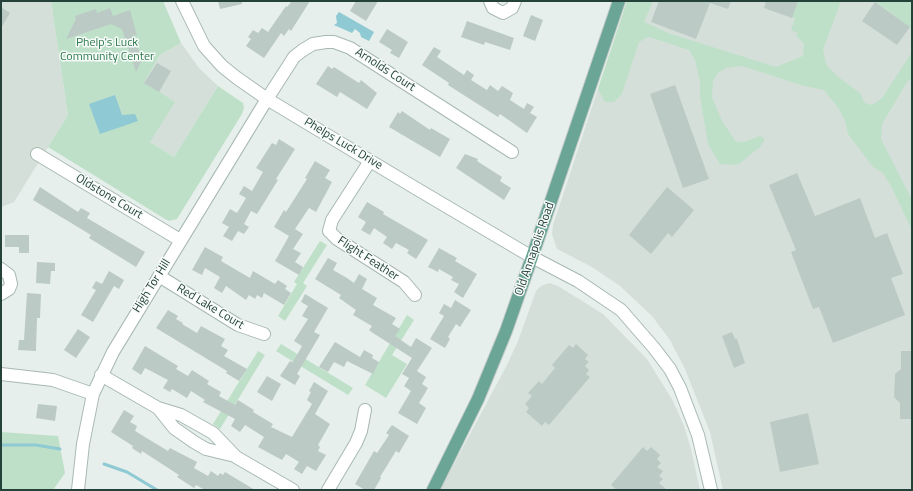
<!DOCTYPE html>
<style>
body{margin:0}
#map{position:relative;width:913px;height:491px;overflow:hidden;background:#e6efeb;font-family:"Titillium Web",sans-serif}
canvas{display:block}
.frame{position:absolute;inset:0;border:2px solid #24423a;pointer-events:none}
</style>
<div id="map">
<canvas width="913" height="491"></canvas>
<div class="frame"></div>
</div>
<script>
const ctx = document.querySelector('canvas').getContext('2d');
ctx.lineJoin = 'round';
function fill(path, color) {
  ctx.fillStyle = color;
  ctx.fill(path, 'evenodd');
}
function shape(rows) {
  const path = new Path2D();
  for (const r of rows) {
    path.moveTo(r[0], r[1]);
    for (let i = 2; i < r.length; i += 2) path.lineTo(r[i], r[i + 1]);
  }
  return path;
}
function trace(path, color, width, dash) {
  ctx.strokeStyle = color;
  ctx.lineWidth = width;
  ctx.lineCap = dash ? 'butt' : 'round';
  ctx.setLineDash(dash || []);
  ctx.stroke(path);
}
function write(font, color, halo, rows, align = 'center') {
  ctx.font = font + ' "Titillium Web",sans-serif';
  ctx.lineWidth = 3;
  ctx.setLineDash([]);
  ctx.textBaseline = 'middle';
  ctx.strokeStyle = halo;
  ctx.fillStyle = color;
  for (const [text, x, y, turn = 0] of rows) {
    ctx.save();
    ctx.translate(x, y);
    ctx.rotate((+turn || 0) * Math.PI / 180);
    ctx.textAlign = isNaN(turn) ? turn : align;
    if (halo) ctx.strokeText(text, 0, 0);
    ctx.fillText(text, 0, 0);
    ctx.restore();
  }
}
fill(shape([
 [1,1,51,1,68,115,14,202,1,207],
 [627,1,912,1,912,490,723,490,710,432,685,369,670,340,652,316,620,286,592,267,557,249,552,234,553,225],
 [181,43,199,68,218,86,174,157,150,142,143,83,160,55],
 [549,283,558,286,603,314,647,359,673,401,684,426,691,449,700,490,440,490,507,365,518,341,536,291,541,286]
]), '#d4dfda');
fill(shape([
 [51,1,163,1,181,43,160,55,144,82,175,102,150,142,174,157,218,86,243,103,244,108,242,114,177,219,169,221,165,219,48,147,68,115],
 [627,1,653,1,644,22,668,33,776,67,803,56,804,44,796,35,798,33,791,30,795,18,792,17,798,1,841,1,823,50,826,63,828,67,841,79,860,93,865,103,872,105,882,98,912,52,912,79,907,82,882,124,881,139,912,200,912,230,891,186,883,173,873,167,848,134,845,121,839,109,824,90,804,86,742,66,726,68,718,73,713,81,712,97,722,121,736,142,744,142,760,136,765,139,761,146,739,164,730,165,720,164,708,144,700,96,700,81,695,60,689,50,649,37,639,42,622,94,614,102,605,102,598,89],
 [875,1,912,1,912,34,910,27],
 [320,241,327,245,303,283,307,286,285,321,278,316,297,284,294,282],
 [407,315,414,320,392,355,407,364,386,398,365,385],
 [281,344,353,388,348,395,276,351],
 [258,351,265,355,220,429,213,424],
 [1,432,58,436,65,473,53,490,1,490]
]), '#bfe0c8');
fill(shape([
 [339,12,374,32,369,41,361,37,360,33,355,29,352,33,334,25,337,23,336,16],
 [115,95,122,115,135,114,138,121,100,134,89,104]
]), '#8ec9d4');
trace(shape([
 [1,445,36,445,60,449],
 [104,464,127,472,157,490]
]), '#8ec9d4', 3);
fill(shape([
 [218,1,242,1,242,4,220,9],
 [292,1,310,1,291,31,289,29,284,36,281,33,264,58,246,46,251,39,248,37,253,30,258,33,262,28,268,32,286,6,287,7],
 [356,1,378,1,366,21,350,11],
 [659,1,731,1,728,9,710,3,696,39,651,22],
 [766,1,798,1,792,18,764,8],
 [875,2,910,27,897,45,862,21],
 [1,7,10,13,1,28],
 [110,8,113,16,130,10,137,36,133,34,142,60,136,72,122,29,111,24,66,39,76,19,75,16,96,9,97,13],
 [531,15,543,20,535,41,523,36],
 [467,21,514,38,510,50,485,42,484,45,461,37],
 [387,29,408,42,399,58,390,53,392,50,379,42],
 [434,47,441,51,437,57,464,75,467,70,474,75,471,80,487,90,490,85,498,91,502,86,513,93,510,100,524,109,527,103,534,107,530,113,537,117,527,133,500,114,498,117,448,85,449,83,422,65],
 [157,63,171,71,159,92,144,83],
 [328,66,332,69,334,67,359,83,361,80,377,93,367,109,340,92,337,97,316,84],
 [675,85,709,179,683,188,650,94],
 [402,111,430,130,431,128,450,139,440,157,389,127,398,112,400,114],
 [279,139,295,149,276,179,278,180,257,214,251,211,244,224,249,227,244,234,238,231,232,241,223,236,229,227,222,223,230,209,237,213,246,198,239,194,244,186,252,191,263,172,256,168,272,143,276,145],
 [465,154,478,159,477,161,502,177,500,181,511,188,504,200,456,168],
 [315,161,330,170,325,178,332,182,316,212,309,208,295,229,303,234,293,249,301,253,295,262,303,267,299,275,275,261,289,236,274,227,284,210,286,212,307,179,305,178],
 [797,173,815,216,860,198,875,238,887,233,903,274,891,278,905,315,833,343,819,307,813,309,791,252,796,250,769,185],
 [40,187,78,212,81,208,90,213,87,218,145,252,136,267,89,238,91,235,33,200],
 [667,187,694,210,672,237,668,233,651,254,629,235],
 [367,202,384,212,383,214,428,240,416,259,407,253,409,250,396,243,392,249,383,243,387,237,374,228,370,235,361,230,366,222,358,217],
 [5,235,29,235,29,253,19,253,19,247,5,247],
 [205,247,223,257,221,261,250,278,253,271,275,284,278,280,287,286,285,289,291,293,284,305,264,293,262,298,257,295,255,299,249,295,246,300,226,286,222,293,214,288,220,277,205,268,202,275,192,270],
 [439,248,457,258,455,261,477,274,463,298,454,292,459,284,451,280,453,277,439,269,438,272,428,267],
 [328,258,337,263,333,270,347,278,354,283,359,274,367,279,362,289,377,298,373,305,396,318,392,324,400,329,395,336,411,347,416,338,432,348,417,371,426,377,422,384,428,388,419,403,426,408,417,424,398,413,411,391,404,386,409,378,402,374,412,358,373,333,369,330,372,326,353,315,356,310,339,298,341,295,315,279],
 [37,262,55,263,55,271,51,271,50,284,36,283],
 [109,271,124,280,119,289,114,286,93,322,81,315,96,290,92,288,96,281,102,284],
 [27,293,41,294,40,318,37,318,36,351,18,350,19,340,24,340],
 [305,294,328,308,314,332,320,335,297,374,300,376,295,385,280,376,290,361,293,362,302,346,294,341,308,319,302,316,308,306,301,302],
 [455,300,471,310,460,327,456,324,448,337,450,339,445,348,430,339,444,316,439,313,444,304,451,308],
 [168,310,178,316,176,319,183,323,182,324,197,333,201,326,225,339,221,346,228,350,224,356,247,369,239,381,226,373,227,371,156,328],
 [78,329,90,337,76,358,64,350],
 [732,332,735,339,737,339,745,363,734,368,722,336],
 [335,342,360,357,364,350,373,355,372,358,379,362,373,374,347,361,344,367,334,362,328,372,319,367],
 [576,344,588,355,585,359,589,362,585,366,589,370,586,374,590,377,549,425,545,422,542,426,526,412,529,408,525,404,532,396,528,393,539,381,542,384,555,368,552,365,569,345,573,348],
 [145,346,178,366,176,369,188,376,192,370,209,381,207,384,221,392,219,396,235,405,238,400,254,410,253,412,273,424,271,427,292,437,312,404,307,400,311,392,309,391,314,382,328,391,315,414,330,424,318,445,320,447,318,451,326,455,316,471,307,466,302,474,294,469,299,462,286,454,282,460,258,447,264,437,245,425,240,432,231,426,235,419,203,402,205,400,191,391,187,398,172,389,170,392,163,388,168,380,145,368,141,375,132,369],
 [901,351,912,351,912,419,900,419,900,403,894,397,895,374,901,369],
 [267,376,281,384,272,401,257,392],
 [38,404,57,406,55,421,36,418],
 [124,410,134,416,130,422,137,426,135,431,168,451,170,448,197,462,194,468,208,476,211,471,218,476,220,473,223,475,225,472,255,490,205,490,196,485,194,488,177,477,179,475,142,451,141,454,132,448,133,446,111,432],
 [808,413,819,464,780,472,770,422],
 [392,425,409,436,399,453,396,451,380,477,381,478,374,490,365,490,355,484,374,451,377,453,389,435,386,433],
 [643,447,647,451,651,447,660,455,657,459,661,463,657,467,663,471,659,476,663,479,659,483,667,490,617,490,611,485]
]), '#bbcac4');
const minor = shape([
 [182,1,204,46,222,66,237,78,267,99,412,186,532,257,578,281,621,310,654,348,670,369,680,388,698,435,711,490],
 [490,1,493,8,503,13,512,8,515,1],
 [37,154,180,240],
 [370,161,332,220,329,231,337,239,404,282,415,295],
 [1,269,9,275,11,284,9,289,1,294],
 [159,276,238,325,264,334],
 [1,374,53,380,93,394],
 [101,375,158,408,181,415,213,433,236,457,293,490],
 [158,408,174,428,194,442,206,449,235,456],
 [78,490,83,444,93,394,113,352,267,99,294,57,303,50,313,44,326,42,334,42,350,48,512,152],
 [328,490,356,443,361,431,365,410]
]);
const major = shape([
 [433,490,478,399,506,331,532,257,619,1]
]);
trace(minor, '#a8b8b2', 14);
trace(major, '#c2cac8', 14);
trace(minor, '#fff', 12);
trace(major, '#6aa596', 12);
write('12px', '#2d7a4b', '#f7fbf9', [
 ["Phelp's Luck",107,43],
 ["Community Center",107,57]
]);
write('12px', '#24423a', '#f7fbf9', [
 ["Arnolds Court",385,70,33],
 ["Phelps Luck Drive",343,144,31],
 ["Oldstone Court",109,197,31],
 ["Old Annapolis Road",535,249,-71],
 ["Flight Feather",368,259,33],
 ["High Tor Hill",152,286,-58],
 ["Red Lake Court",210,307,31]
]);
</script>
